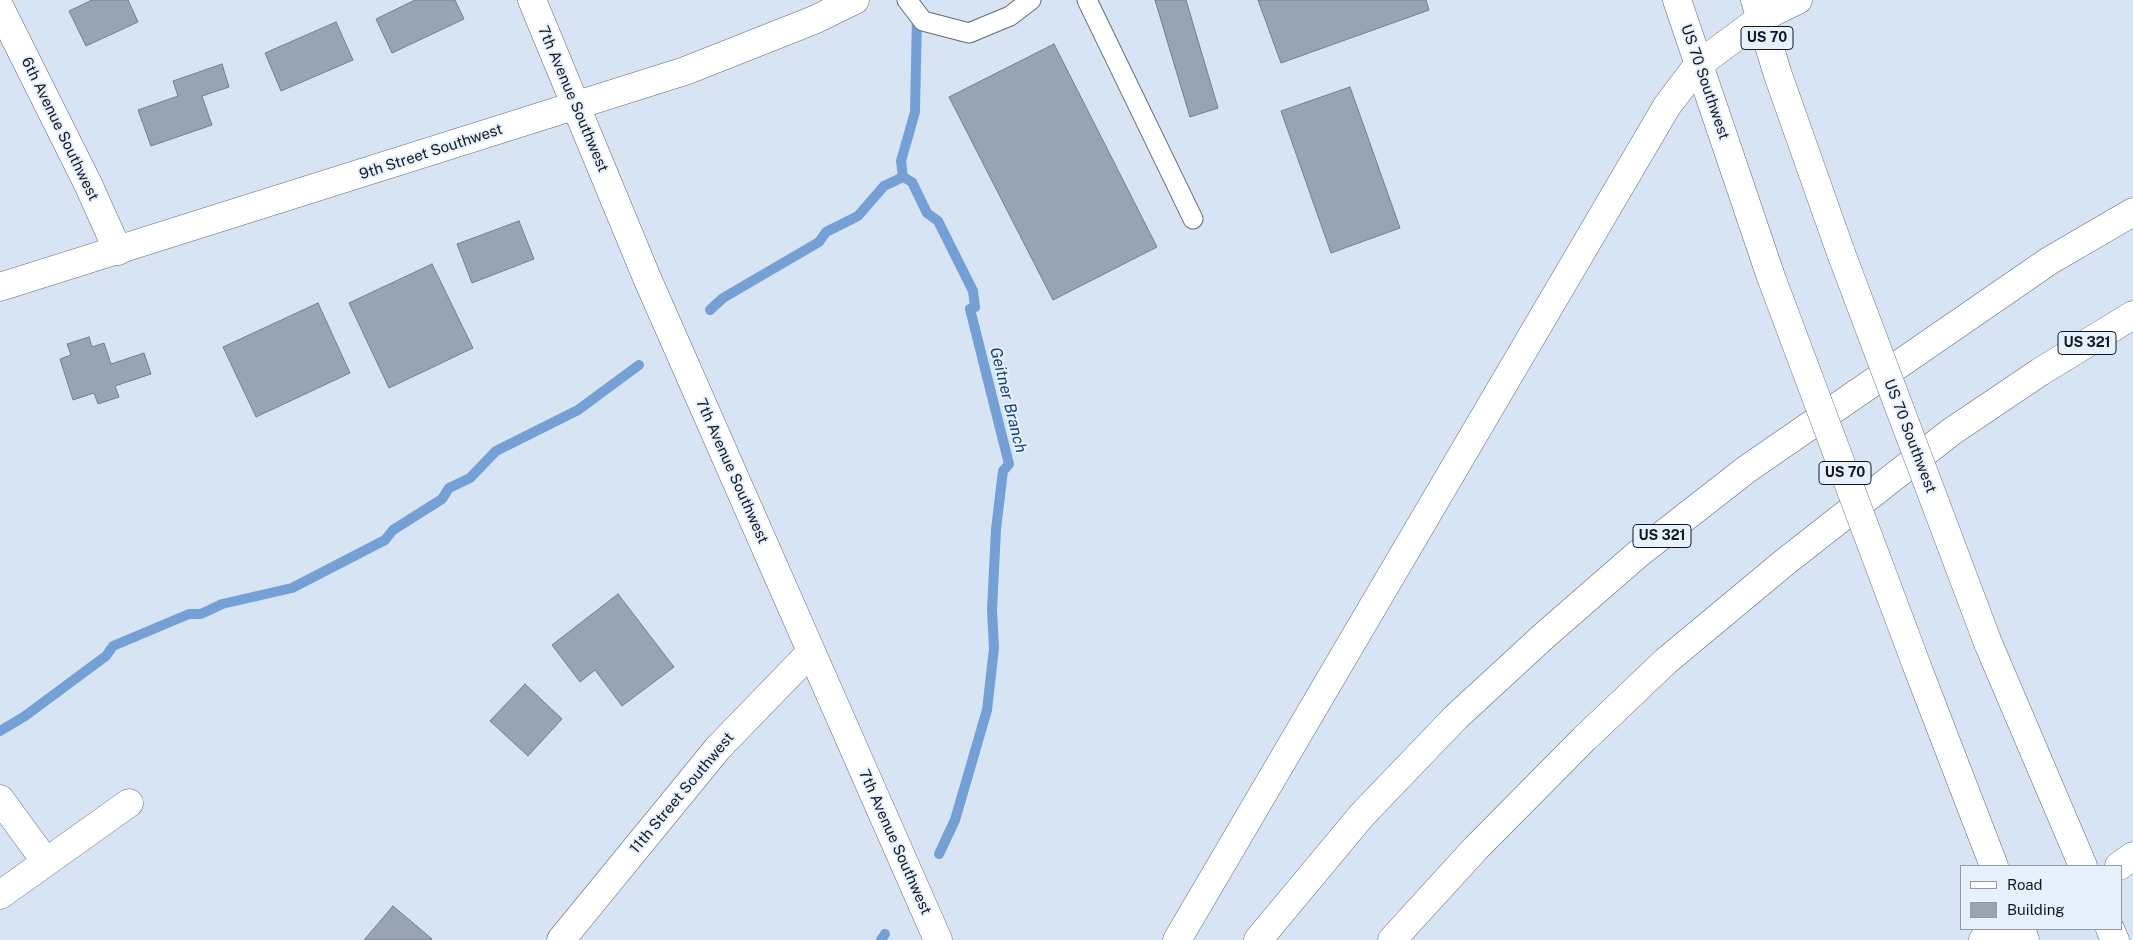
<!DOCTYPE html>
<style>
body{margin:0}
#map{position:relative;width:2133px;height:940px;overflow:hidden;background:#d7e4f4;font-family:"Public Sans",sans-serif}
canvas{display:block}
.legend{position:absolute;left:1960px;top:865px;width:162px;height:65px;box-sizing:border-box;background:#e7f1fe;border:1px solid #929aa4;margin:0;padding:6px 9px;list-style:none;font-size:15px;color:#13181d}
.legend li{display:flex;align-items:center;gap:10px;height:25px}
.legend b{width:25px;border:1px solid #929aa4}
</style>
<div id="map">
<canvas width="2133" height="940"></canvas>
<ul class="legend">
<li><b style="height:6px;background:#fff"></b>Road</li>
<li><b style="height:14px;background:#99a4b3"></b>Building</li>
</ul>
</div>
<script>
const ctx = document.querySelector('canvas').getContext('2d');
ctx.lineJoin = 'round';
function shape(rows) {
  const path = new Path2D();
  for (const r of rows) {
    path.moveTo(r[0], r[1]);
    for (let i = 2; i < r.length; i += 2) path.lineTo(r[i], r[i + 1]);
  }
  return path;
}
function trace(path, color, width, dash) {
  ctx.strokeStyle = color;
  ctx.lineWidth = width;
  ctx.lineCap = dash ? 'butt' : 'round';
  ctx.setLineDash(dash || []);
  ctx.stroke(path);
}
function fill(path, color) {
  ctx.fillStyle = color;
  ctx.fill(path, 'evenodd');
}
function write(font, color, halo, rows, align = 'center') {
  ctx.font = font + ' "Public Sans",sans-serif';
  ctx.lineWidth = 4;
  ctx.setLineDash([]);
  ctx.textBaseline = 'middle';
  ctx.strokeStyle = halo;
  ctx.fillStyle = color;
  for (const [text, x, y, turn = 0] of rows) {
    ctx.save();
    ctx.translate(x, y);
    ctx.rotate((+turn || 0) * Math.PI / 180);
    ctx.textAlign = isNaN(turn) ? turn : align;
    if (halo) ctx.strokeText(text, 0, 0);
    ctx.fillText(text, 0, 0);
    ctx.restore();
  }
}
trace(shape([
 [903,177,912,182,927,213,938,221,973,291,975,307,970,309,1009,464,1003,471,996,529,992,610,994,648,987,710,955,820,939,854],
 [903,177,901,161,915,112,917,15],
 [710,310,723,298,819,242,826,232,858,216,884,186,903,177],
 [0,731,25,716,106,656,113,646,189,614,201,614,222,604,292,588,385,540,393,530,442,499,449,488,470,478,496,451,578,410,639,365],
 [881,940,885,934]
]), '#74a0d6', 10);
const building = shape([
 [92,0,128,0,138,22,86,46,69,11,92,0],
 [415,0,455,0,464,19,392,53,376,19,415,0],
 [1155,0,1186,0,1218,108,1190,117,1155,0],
 [1258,0,1426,0,1429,10,1281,63,1258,0],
 [336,22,353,60,281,91,265,53,336,22],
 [1054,44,1157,247,1053,300,949,97,1054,44],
 [222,64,229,87,202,96,212,125,151,146,138,110,178,96,173,81,222,64],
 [1350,87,1400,228,1331,253,1281,111,1350,87],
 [519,221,534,259,472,283,457,244,519,221],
 [432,264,473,348,389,388,349,303,432,264],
 [318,303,350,373,256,417,223,347,318,303],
 [89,337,92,347,104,343,111,364,144,353,151,374,115,386,119,397,98,404,94,393,73,400,60,359,71,355,67,344,89,337],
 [618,594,674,667,622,706,595,670,580,682,552,645,618,594],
 [525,684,562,719,528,756,490,721,525,684],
 [393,906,432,939,431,940,364,940,393,906]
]);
fill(building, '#99a4b3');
trace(building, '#747f8e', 1);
const service = shape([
 [907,0,923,21,969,33,1010,16,1031,0],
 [1087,0,1193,219]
]);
const minor = shape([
 [0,8,88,184,118,251],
 [0,799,46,862],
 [0,895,129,803]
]);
const tertiary = shape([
 [532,0,647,278,938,940],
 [0,287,685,71,814,20,855,0],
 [561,940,718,748,811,652]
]);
const primary = shape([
 [1677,0,1771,277],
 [1755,0,1778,75,1841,253],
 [1988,643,2083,866],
 [1918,669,1994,866],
 [2021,929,2025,940],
 [2110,929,2115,940]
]);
const motorway = shape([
 [2119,866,2133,856],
 [1177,940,1667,106,1698,65,1761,18,1798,0],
 [1258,940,1362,815,1456,717,1545,635,1638,554,1747,469,2049,261,2133,212],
 [1392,940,1476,848,1584,739,1666,661,1785,562,1951,432,2040,372,2133,315],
 [1983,940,2006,929]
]);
trace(service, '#606b79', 21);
trace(minor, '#606b79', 29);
trace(tertiary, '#606b79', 29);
trace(primary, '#606b79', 29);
trace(motorway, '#606b79', 29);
trace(service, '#fff', 19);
trace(minor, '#fff', 28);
trace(tertiary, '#fff', 28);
trace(primary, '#fff', 28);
trace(motorway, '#fff', 28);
const primaryBridge = shape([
 [1841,253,1988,643],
 [1771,277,1918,669]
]);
trace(primaryBridge, '#606b79', 29, []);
trace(primaryBridge, '#fff', 28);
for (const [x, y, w] of [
 [1767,38,52],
 [2087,343,58],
 [1845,473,52],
 [1662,536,58]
]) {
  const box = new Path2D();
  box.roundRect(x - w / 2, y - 11.5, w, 23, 4);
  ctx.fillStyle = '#e7f1fe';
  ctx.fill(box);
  trace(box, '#13181d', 1);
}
write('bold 14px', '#13181d', null, [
 ["US 70",1767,38],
 ["US 321",2087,343],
 ["US 70",1845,473],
 ["US 321",1662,536]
]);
write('15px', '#13181d', '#e7f1fe', [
 ["US 70 Southwest",1705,82,71],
 ["7th Avenue Southwest",573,99,67],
 ["6th Avenue Southwest",60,129,64],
 ["9th Street Southwest",431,152,-18],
 ["US 70 Southwest",1910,436,69],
 ["7th Avenue Southwest",732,471,66],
 ["11th Street Southwest",682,793,-50],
 ["7th Avenue Southwest",895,842,66]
]);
write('italic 16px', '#144173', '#e7f1fe', [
 ["Geitner Branch",1008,400,76]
]);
</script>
